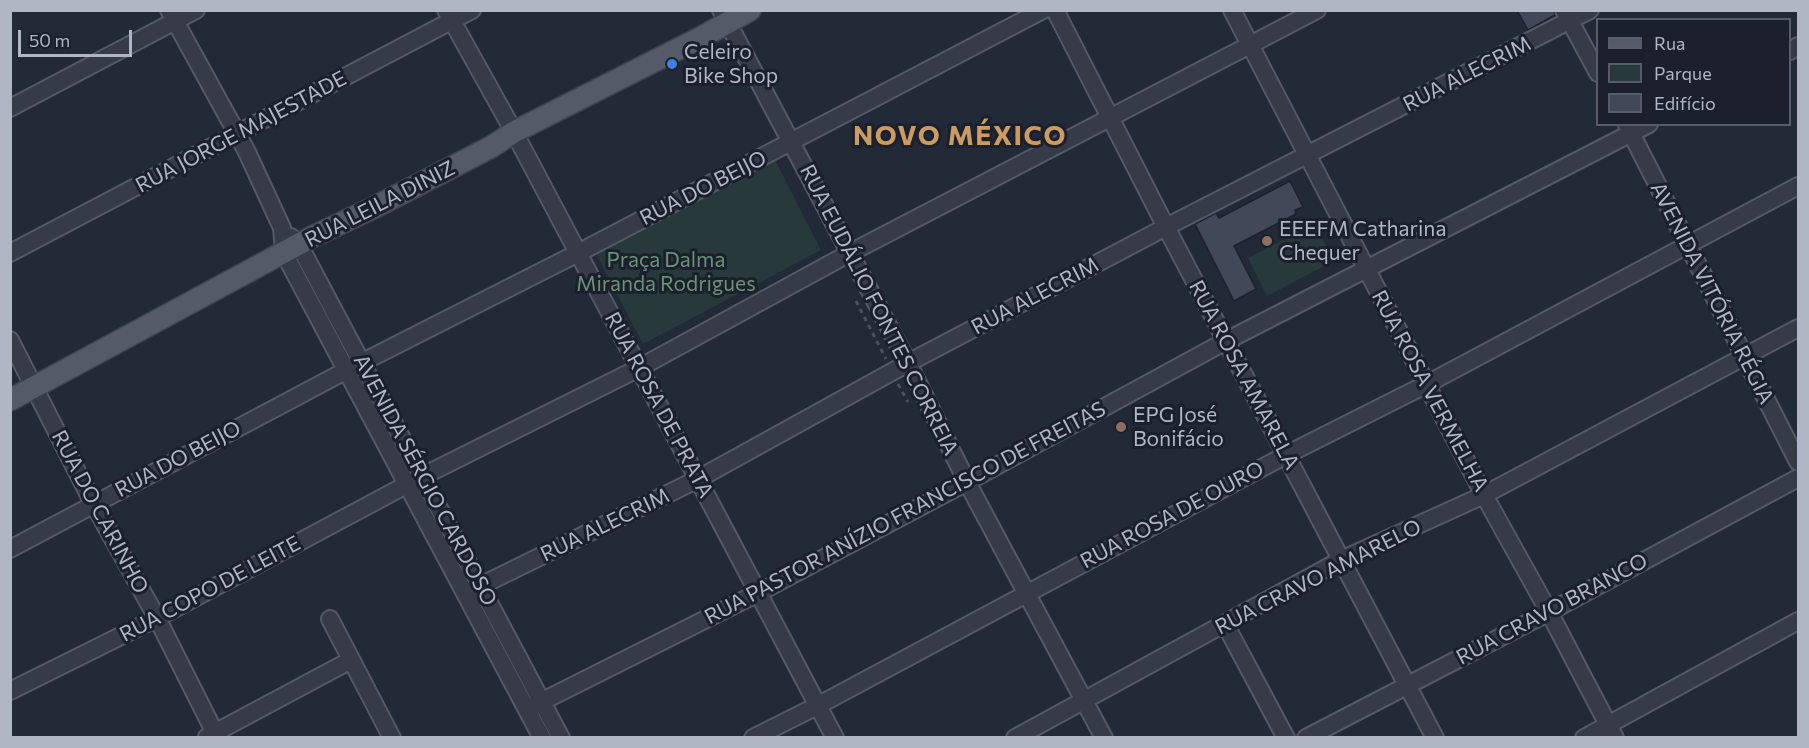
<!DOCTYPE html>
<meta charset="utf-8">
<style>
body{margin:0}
#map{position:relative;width:1809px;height:748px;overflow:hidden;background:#222937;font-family:Commissioner,sans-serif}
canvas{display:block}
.frame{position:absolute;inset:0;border:12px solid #b0b6c4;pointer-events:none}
.legend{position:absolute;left:1596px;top:18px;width:195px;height:108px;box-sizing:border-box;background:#1b202c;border:2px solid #575c69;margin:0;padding:8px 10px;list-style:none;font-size:18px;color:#b0b6c4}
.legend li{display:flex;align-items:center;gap:12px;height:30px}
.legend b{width:30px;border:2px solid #575c69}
.scale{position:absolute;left:18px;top:30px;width:114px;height:27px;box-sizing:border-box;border:3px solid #b0b6c4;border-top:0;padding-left:8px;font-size:18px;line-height:21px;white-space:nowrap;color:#b0b6c4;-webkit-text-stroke:4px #1b202c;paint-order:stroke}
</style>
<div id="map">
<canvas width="1809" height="748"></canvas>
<div class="frame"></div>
<ul class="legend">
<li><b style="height:8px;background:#545a67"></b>Rua</li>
<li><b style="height:16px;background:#28393c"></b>Parque</li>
<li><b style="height:16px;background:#414858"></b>Edifício</li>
</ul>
<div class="scale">50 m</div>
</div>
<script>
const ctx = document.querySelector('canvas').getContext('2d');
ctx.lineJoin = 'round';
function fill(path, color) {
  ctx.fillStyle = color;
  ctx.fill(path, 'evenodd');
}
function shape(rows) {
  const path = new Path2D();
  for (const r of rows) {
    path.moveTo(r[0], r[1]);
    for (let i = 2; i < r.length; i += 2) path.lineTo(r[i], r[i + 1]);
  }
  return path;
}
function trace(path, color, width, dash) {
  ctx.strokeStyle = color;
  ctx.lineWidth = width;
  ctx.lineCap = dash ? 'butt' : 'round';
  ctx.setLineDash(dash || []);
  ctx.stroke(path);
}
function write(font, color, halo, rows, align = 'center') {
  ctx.font = font + ' Commissioner,sans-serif';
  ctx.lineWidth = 6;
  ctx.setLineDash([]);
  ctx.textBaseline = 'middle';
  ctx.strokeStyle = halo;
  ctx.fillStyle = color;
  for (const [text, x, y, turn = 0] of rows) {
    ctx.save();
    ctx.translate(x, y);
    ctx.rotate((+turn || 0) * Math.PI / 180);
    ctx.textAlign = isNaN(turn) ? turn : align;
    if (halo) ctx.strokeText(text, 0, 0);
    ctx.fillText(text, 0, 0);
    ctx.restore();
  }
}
fill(shape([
 [775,160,821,250,643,344,594,250],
 [1315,223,1334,261,1267,296,1248,258]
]), '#28393c');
const building = shape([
 [1517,10,1554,10,1555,15,1528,30,1517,10],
 [1290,181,1303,207,1295,210,1296,214,1234,246,1256,289,1234,301,1195,224,1216,213,1219,218,1290,181]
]);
fill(building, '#414858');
trace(building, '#1d222e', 1.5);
const minor = shape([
 [169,10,246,150,282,228,284,253,542,738],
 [446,10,514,132,835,738],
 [721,10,908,363,967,482,1104,738],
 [1055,10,1166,227,1435,738],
 [1232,10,1484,495,1549,612,1615,738],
 [1564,10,1598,73],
 [1790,51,1798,46],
 [10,108,196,10],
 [1627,125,1798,462],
 [291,237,299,245,561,738],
 [10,253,472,10],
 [10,340,93,503,157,618,215,733],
 [10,549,347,370,578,253,1043,10],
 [466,593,698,479,908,363,1166,227,1590,10],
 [330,619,392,738],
 [1225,624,1286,738],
 [10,691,157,618,423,476,639,368,848,254,1317,10],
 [527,709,758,593,967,482,1226,341,1649,124],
 [207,737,351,660],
 [753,738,817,706,1286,455,1427,384,1798,186],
 [1015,738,1341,560,1484,495,1798,328],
 [1306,738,1549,612,1798,478],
 [1584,738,1798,621]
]);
const major = shape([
 [10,400,312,237,375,207,491,147,514,132,702,37,750,10]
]);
trace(minor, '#535965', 20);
trace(major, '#3f4451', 24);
trace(shape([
 [856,301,886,359],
 [898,384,908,402]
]), '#465459', 3, [4.5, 4.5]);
trace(minor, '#363b47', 16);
trace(major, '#545a67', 21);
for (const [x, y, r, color] of [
 [672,64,6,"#3f7fe0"],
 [1267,241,6,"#8d6e63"],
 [1121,427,6,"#8d6e63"]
]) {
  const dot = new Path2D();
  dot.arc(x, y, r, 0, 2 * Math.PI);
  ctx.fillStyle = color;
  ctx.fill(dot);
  trace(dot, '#1b202c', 2);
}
write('21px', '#b0b6c4', '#1b202c', [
 ["Celeiro",684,52],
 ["Bike Shop",684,76],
 ["EEEFM Catharina",1279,229],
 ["Chequer",1279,253],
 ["EPG José",1133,415],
 ["Bonifácio",1133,439]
], 'left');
write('21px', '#b0b6c4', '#1b202c', [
 ["RUA ALECRIM",1467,74,-27],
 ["RUA JORGE MAJESTADE",241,132,-28],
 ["RUA DO BEIJO",703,188,-27],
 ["RUA LEILA DINIZ",380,204,-27],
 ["AVENIDA VITÓRIA RÉGIA",1712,293,63],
 ["RUA ALECRIM",1035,296,-28],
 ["RUA EUDÁLIO FONTES CORREIA",879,310,63],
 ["RUA ROSA AMARELA",1244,375,62],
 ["RUA ROSA VERMELHA",1430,391,62],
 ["RUA ROSA DE PRATA",659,405,62],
 ["RUA DO BEIJO",178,459,-28],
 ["AVENIDA SÉRGIO CARDOSO",425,480,62],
 ["RUA DO CARINHO",100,512,62],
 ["RUA PASTOR ANÍZIO FRANCISCO DE FREITAS",905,513,-28],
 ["RUA ROSA DE OURO",1172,515,-28],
 ["RUA ALECRIM",605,525,-26],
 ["RUA CRAVO AMARELO",1318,577,-27],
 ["RUA COPO DE LEITE",210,589,-28],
 ["RUA CRAVO BRANCO",1552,609,-28]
]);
write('21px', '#6a9277', '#1b202c', [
 ["Praça Dalma",666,260],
 ["Miranda Rodrigues",666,284]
]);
ctx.letterSpacing = '1.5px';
write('bold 27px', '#ca9c64', '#1b202c', [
 ["NOVO MÉXICO",960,136]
]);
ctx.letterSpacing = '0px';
</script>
